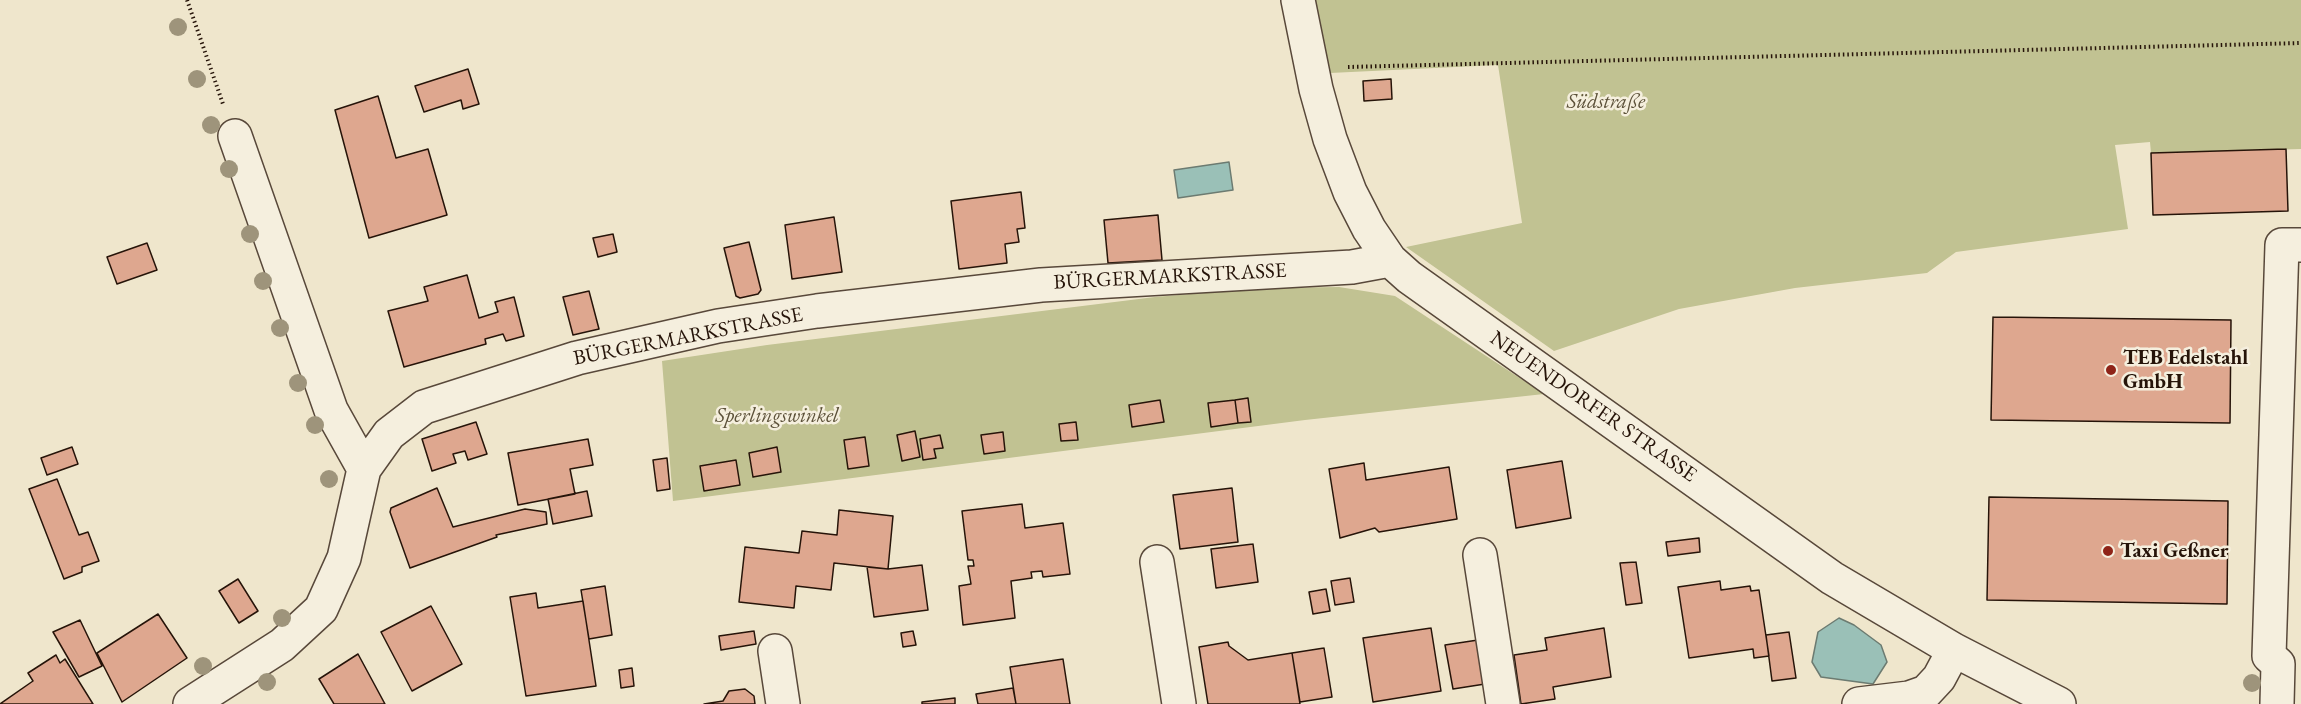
<!DOCTYPE html>
<meta charset="utf-8">
<style>
body{margin:0}
canvas{display:block;background:#efe6cc}
</style>
<canvas width="2301" height="704"></canvas>
<script>
const ctx = document.querySelector('canvas').getContext('2d');
ctx.lineJoin = 'round';
function fill(path, color) {
  ctx.fillStyle = color;
  ctx.fill(path, 'evenodd');
}
function shape(rows) {
  const path = new Path2D();
  for (const r of rows) {
    path.moveTo(r[0], r[1]);
    for (let i = 2; i < r.length; i += 2) path.lineTo(r[i], r[i + 1]);
  }
  return path;
}
function trace(path, color, width, dash) {
  ctx.strokeStyle = color;
  ctx.lineWidth = width;
  ctx.lineCap = dash ? 'butt' : 'round';
  ctx.setLineDash(dash || []);
  ctx.stroke(path);
}
function write(font, color, halo, rows, align = 'center') {
  ctx.font = font + ' "EB Garamond",serif';
  ctx.lineWidth = 5;
  ctx.setLineDash([]);
  ctx.textBaseline = 'middle';
  ctx.strokeStyle = halo;
  ctx.fillStyle = color;
  for (const [text, x, y, turn = 0] of rows) {
    ctx.save();
    ctx.translate(x, y);
    ctx.rotate((+turn || 0) * Math.PI / 180);
    ctx.textAlign = isNaN(turn) ? turn : align;
    if (halo) ctx.strokeText(text, 0, 0);
    ctx.fillText(text, 0, 0);
    ctx.restore();
  }
}
fill(shape([
 [1315,0,2301,0,2301,149,2151,153,2150,142,2115,145,2128,229,1956,252,1927,273,1795,288,1679,309,1554,351,1406,247,1522,223,1498,65,1330,73],
 [1339,287,1395,296,1544,394,1305,420,673,501,662,361,767,345,1155,297,1263,288]
]), '#c1c292');
const water = shape([
 [1229,162,1233,190,1178,198,1174,170,1229,162],
 [1839,618,1854,625,1881,645,1887,662,1873,684,1821,677,1812,662,1818,632,1839,618]
]);
fill(water, '#9ac0b7');
trace(water, '#6c7b71', 1.5);
const building = shape([
 [468,69,479,104,463,109,461,100,424,112,415,86,468,69],
 [1391,79,1392,99,1364,101,1363,81,1391,79],
 [378,96,396,158,428,149,447,215,369,238,335,110,378,96],
 [2286,149,2288,211,2153,215,2151,153,2286,149],
 [1021,192,1025,228,1017,229,1019,242,1005,244,1007,263,959,269,951,201,1021,192],
 [1158,215,1162,260,1108,263,1104,220,1158,215],
 [834,217,842,272,792,279,785,225,834,217],
 [613,234,617,252,598,257,593,238,613,234],
 [749,242,761,290,758,294,740,298,736,296,724,248,749,242],
 [147,243,157,270,117,284,107,257,147,243],
 [467,275,479,318,498,312,495,302,514,297,524,336,506,341,503,334,485,339,486,344,404,367,388,311,428,301,424,287,467,275],
 [589,291,599,329,573,335,563,297,589,291],
 [1993,317,2231,320,2230,423,1991,420,1993,317],
 [1248,398,1251,422,1238,423,1235,400,1248,398],
 [1160,400,1164,422,1132,427,1129,405,1160,400],
 [1235,400,1238,423,1211,427,1208,403,1235,400],
 [476,422,487,454,468,460,465,451,453,454,456,463,432,471,422,439,476,422],
 [1076,422,1078,440,1061,441,1059,424,1076,422],
 [915,431,920,457,902,461,897,435,915,431],
 [1003,432,1005,451,984,454,981,435,1003,432],
 [940,435,943,448,934,449,936,458,923,460,920,439,940,435],
 [865,437,869,466,848,469,844,440,865,437],
 [588,439,593,465,570,469,575,494,518,505,508,453,588,439],
 [72,447,78,464,47,475,41,458,72,447],
 [777,447,781,472,753,477,749,453,777,447],
 [667,458,670,489,657,491,653,460,667,458],
 [736,460,740,485,704,491,700,466,736,460],
 [1562,461,1571,518,1516,528,1507,470,1562,461],
 [1364,463,1366,480,1449,467,1457,519,1379,532,1375,528,1340,538,1329,469,1364,463],
 [57,479,79,535,88,532,99,561,82,567,82,572,64,579,29,489,57,479],
 [437,488,453,527,525,509,546,512,547,524,496,535,497,537,410,568,390,512,391,508,437,488],
 [1232,488,1238,542,1180,549,1173,495,1232,488],
 [587,491,592,516,553,524,548,499,587,491],
 [1989,497,2228,501,2227,604,1987,600,1989,497],
 [1022,504,1025,528,1063,523,1070,574,1043,577,1042,571,1031,572,1032,578,1011,581,1015,618,963,625,959,586,971,584,968,566,974,566,973,560,968,560,962,511,1022,504],
 [839,510,893,516,888,569,834,563,831,590,796,586,794,608,739,602,745,547,799,553,802,531,837,535,839,510],
 [1699,538,1700,552,1668,556,1666,542,1699,538],
 [1253,544,1258,582,1216,588,1211,549,1253,544],
 [1636,562,1642,603,1626,605,1620,563,1636,562],
 [922,565,928,610,874,617,867,567,888,569,922,565],
 [1350,578,1354,602,1335,605,1331,581,1350,578],
 [238,579,258,611,239,623,219,591,238,579],
 [1720,581,1721,590,1750,586,1751,591,1759,590,1769,656,1754,658,1753,649,1689,658,1678,587,1720,581],
 [605,586,612,635,589,639,581,590,605,586],
 [1326,589,1330,611,1313,614,1309,592,1326,589],
 [536,593,538,608,583,601,596,686,526,696,510,597,536,593],
 [431,606,462,664,412,691,381,632,431,606],
 [158,614,187,658,122,702,97,653,158,614],
 [80,620,102,666,79,677,53,632,80,620],
 [1431,628,1441,691,1373,702,1363,638,1431,628],
 [1604,628,1611,677,1553,687,1555,699,1521,704,1514,655,1547,650,1545,638,1604,628],
 [754,631,756,644,721,650,719,636,754,631],
 [913,631,916,645,903,647,901,633,913,631],
 [1789,632,1796,678,1772,681,1766,635,1789,632],
 [1478,640,1485,684,1453,689,1445,645,1478,640],
 [1228,642,1229,646,1248,660,1292,653,1300,704,1208,704,1199,647,1228,642],
 [1324,648,1332,697,1300,702,1292,653,1324,648],
 [358,654,385,704,334,704,319,679,358,654],
 [56,655,60,663,65,659,93,704,0,704,33,681,28,673,56,655],
 [1063,659,1070,704,1016,704,1010,667,1063,659],
 [632,668,634,686,621,688,619,670,632,668],
 [1013,688,1016,704,978,704,976,694,1013,688],
 [745,689,754,696,755,704,704,704,723,701,729,691,745,689],
 [955,698,955,704,922,704,922,702,955,698]
]);
fill(building, '#dea78f');
trace(building, '#261409', 1.5);
const minor = shape([
 [1298,0,1316,89,1330,139,1350,192,1369,229,1390,260,1409,277,1832,578,1954,650,2059,704],
 [235,136,331,410,364,469],
 [1480,555,1503,704],
 [1157,562,1179,704],
 [775,651,783,704],
 [190,704,282,645,321,609,344,558,364,469,389,434,424,407,577,358,718,326,817,311,1041,285,1352,267,1390,260],
 [1859,704,1909,698,1926,692,1939,678,1954,650],
 [2277,704,2278,664,2269,656,2282,245,2301,245]
]);
trace(minor, '#58483a', 36);
trace(shape([
 [187,0,223,104],
 [1348,67,2301,43]
]), '#261409', 4, [1.5, 3]);
trace(minor, '#f5efde', 33);
ctx.fillStyle = '#9e947b';
for (const [x, y] of [
 [178,27],
 [197,79],
 [211,125],
 [229,169],
 [250,234],
 [263,281],
 [280,328],
 [298,383],
 [315,425],
 [329,479],
 [282,618],
 [203,666],
 [267,682],
 [2252,683]
]) {
  ctx.beginPath();
  ctx.arc(x, y, 9, 0, 2 * Math.PI);
  ctx.fill();
}
for (const [x, y, r, color] of [
 [2111,370,6,"#8f2418"],
 [2108,551,6,"#8f2418"]
]) {
  const dot = new Path2D();
  dot.arc(x, y, r, 0, 2 * Math.PI);
  ctx.fillStyle = color;
  ctx.fill(dot);
  trace(dot, '#f5efde', 2);
}
write('italic 21px', '#5c5139', '#f5efde', [
 ["Südstraße",1606,102],
 ["Sperlingswinkel",777,416]
]);
write('21px', '#261409', '#f5efde', [
 ["BÜRGERMARKSTRASSE",1170,277,-3],
 ["BÜRGERMARKSTRASSE",688,337,-11],
 ["NEUENDORFER STRASSE",1593,407,35]
]);
write('bold 21px', '#261409', '#f5efde', [
 ["TEB Edelstahl",2123,358],
 ["GmbH",2123,382],
 ["Taxi Geßner",2120,551]
], 'left');
</script>
